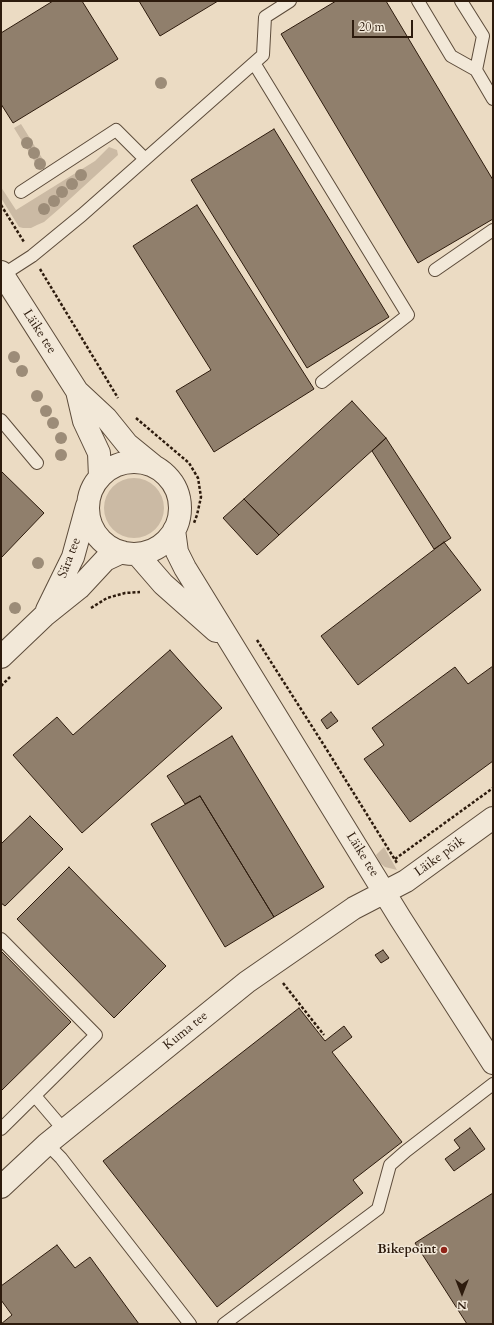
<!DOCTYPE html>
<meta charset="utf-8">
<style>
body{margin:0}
#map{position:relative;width:494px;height:1325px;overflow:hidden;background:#ebdbc3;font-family:Cardo,serif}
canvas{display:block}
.frame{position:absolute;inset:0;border:2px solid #2d1b0d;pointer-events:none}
.north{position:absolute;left:442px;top:1273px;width:40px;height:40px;-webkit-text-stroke:3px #f2e8d8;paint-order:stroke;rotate:180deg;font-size:11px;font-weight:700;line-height:16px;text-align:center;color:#2d1b0d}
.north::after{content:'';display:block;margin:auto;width:14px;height:18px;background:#2d1b0d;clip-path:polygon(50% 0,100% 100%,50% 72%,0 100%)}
.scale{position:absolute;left:352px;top:20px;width:61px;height:18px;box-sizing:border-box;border:2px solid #2d1b0d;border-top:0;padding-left:5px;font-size:12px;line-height:14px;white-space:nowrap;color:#2d1b0d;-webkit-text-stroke:3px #f2e8d8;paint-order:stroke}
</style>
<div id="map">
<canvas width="494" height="1325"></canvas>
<div class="frame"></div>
<div class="north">N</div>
<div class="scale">20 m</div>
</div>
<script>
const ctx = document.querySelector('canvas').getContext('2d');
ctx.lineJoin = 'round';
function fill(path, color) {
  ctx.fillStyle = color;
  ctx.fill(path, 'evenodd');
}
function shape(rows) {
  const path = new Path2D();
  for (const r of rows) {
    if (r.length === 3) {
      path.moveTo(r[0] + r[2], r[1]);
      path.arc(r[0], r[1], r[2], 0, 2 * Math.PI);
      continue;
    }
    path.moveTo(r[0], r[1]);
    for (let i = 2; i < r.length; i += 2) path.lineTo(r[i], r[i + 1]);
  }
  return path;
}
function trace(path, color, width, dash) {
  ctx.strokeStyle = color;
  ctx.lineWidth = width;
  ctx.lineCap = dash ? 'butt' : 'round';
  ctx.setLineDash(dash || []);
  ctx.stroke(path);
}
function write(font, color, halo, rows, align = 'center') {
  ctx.font = font + ' Cardo,serif';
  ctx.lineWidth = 3;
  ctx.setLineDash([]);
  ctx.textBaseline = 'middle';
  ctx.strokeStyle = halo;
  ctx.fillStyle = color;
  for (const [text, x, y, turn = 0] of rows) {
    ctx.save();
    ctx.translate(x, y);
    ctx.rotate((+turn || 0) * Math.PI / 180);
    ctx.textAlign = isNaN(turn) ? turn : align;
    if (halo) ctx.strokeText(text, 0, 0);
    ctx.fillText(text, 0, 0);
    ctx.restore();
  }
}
fill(shape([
 [21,124,44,161,44,166,41,168,40,166,38,167,14,128],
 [109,147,117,150,118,155,59,209,44,222,37,225,31,228,23,228,19,227,1,198,1,187,16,210,95,161],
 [134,508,30],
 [384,847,397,870,385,867,380,863,376,855]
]), '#cbbaa4');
const building = shape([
 [53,1,82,1,118,59,13,123,1,104,1,33,53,1],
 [139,1,218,1,160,36,139,1],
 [336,1,386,1,493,180,493,219,418,263,281,34,336,1],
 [274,129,389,317,307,368,191,180,274,129],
 [197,205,314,389,214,452,176,391,211,370,133,246,197,205],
 [352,401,386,438,279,535,244,499,352,401],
 [386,438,451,538,434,549,372,451,386,438],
 [1,471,44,513,1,558,1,471],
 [244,499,279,535,257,555,223,518,244,499],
 [444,542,481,590,358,685,321,636,444,542],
 [170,650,222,708,82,833,13,755,57,717,73,735,170,650],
 [493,666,493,761,410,822,364,759,384,745,372,728,455,667,468,684,493,666],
 [331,712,338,721,327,729,321,720,331,712],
 [232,736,324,887,274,917,200,796,185,804,167,776,232,736],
 [200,796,274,917,225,947,151,824,200,796],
 [30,816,63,849,5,906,1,903,1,844,30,816],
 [69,867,166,966,114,1018,17,919,69,867],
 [383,950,389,958,381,963,375,955,383,950],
 [1,951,71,1022,1,1091,1,951],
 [299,1008,325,1041,344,1026,352,1037,332,1052,402,1142,353,1180,363,1193,217,1307,103,1161,299,1008],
 [470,1128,485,1149,454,1171,445,1159,460,1148,454,1140,470,1128],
 [493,1193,493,1324,467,1324,415,1243,493,1193],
 [57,1245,75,1268,90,1257,139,1324,1,1324,12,1315,1,1300,1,1286,57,1245]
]);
fill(building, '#907f6c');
trace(building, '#2d1b0d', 1);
const lane = shape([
 [418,1,451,56,476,70],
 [461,1,483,36,476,70,493,99],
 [254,63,408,315,322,382],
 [21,192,116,130,145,159],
 [435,270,493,230],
 [1,276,32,256,82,215,263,55,265,17,290,1],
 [1,420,37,463],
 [1,939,96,1035,1,1129],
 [35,1096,64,1130],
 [47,1144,61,1158,190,1324],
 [224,1324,378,1209,390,1165,406,1151,493,1084]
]);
const street = shape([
 [1,272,77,391,106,418,127,444,154,466],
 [77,391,84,421,99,453,100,477],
 [134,508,46],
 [174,530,177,552,185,568,400,918,493,1063],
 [137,554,163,584,216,631],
 [47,610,73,557,87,506],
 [1,657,44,616,79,588,105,560,122,552],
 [1,1187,47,1144,247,982,354,908,406,881,493,818]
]);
trace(lane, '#5c4b3a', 14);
trace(street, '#5c4b3a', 24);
trace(shape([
 [1,205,24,242],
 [40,269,118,398],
 [136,418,189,463,198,478,201,497,197,515,194,523],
 [91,608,107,598,125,593,140,592],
 [257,640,327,750,397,863],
 [1,686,10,677],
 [395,859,493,788],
 [283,983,324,1035]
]), '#2d1b0d', 2.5, [3, 2]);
trace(lane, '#f2e8d8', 12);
trace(street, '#f2e8d8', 22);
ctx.fillStyle = '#9c8c78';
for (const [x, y] of [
 [161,83],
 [27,143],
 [34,153],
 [40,164],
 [81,175],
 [72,184],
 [62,192],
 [54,201],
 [44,209],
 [14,357],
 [22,371],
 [37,396],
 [46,411],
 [53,423],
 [61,438],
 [61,455],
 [38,563],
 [15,608]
]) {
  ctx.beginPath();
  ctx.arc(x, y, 6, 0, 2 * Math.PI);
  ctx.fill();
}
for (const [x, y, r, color] of [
 [444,1250,4,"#8f2418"]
]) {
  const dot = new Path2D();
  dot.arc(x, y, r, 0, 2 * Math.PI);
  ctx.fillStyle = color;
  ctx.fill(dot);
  trace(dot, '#f2e8d8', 1.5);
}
write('13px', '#2d1b0d', '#f2e8d8', [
 ["Läike tee",39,332,57],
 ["Sära tee",70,558,-69],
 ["Läike tee",362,855,58],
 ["Läike põik",440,857,-36],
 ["Kuma tee",186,1031,-39]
]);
write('bold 13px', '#2d1b0d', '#f2e8d8', [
 ["Bikepoint",436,1250]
], 'right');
</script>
